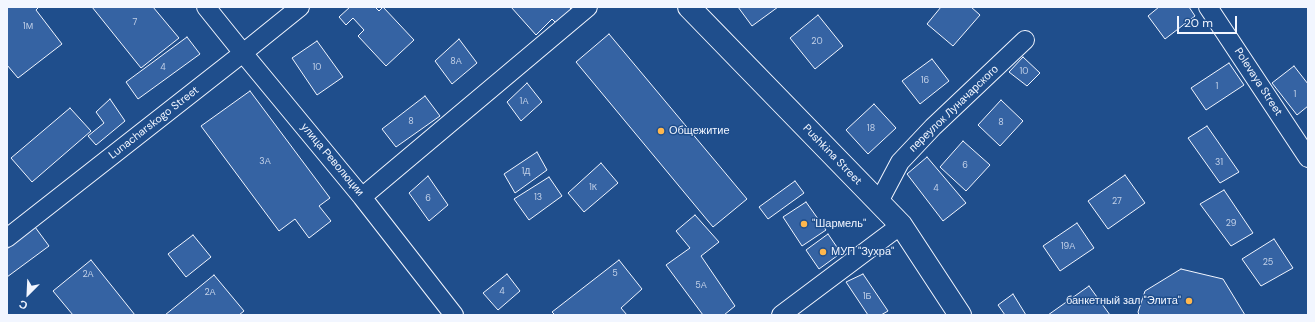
<!DOCTYPE html>
<meta charset="utf-8">
<style>
body{margin:0}
#map{position:relative;width:1315px;height:322px;overflow:hidden;background:#1f4e8c;font-family:"DM Sans",sans-serif}
canvas{display:block}
.frame{position:absolute;inset:0;border:8px solid #f2f6ff;pointer-events:none}
.north{position:absolute;left:8px;top:274px;width:40px;height:40px;-webkit-text-stroke:3px #1f4e8c;paint-order:stroke;rotate:204deg;font-size:11px;font-weight:700;line-height:16px;text-align:center;color:#f2f6ff}
.north::after{content:'';display:block;margin:auto;width:14px;height:18px;background:#f2f6ff;clip-path:polygon(50% 0,100% 100%,50% 72%,0 100%)}
.scale{position:absolute;left:1177px;top:16px;width:60px;height:18px;box-sizing:border-box;border:2px solid #f2f6ff;border-top:0;padding-left:5px;font-size:12px;line-height:14px;white-space:nowrap;color:#f2f6ff;-webkit-text-stroke:3px #1f4e8c;paint-order:stroke}
</style>
<div id="map">
<canvas width="1315" height="322"></canvas>
<div class="frame"></div>
<div class="north">С</div>
<div class="scale">20 m</div>
</div>
<script>
const ctx = document.querySelector('canvas').getContext('2d');
ctx.lineJoin = 'round';
function fill(path, color) {
  ctx.fillStyle = color;
  ctx.fill(path, 'evenodd');
}
function shape(rows) {
  const path = new Path2D();
  for (const r of rows) {
    path.moveTo(r[0], r[1]);
    for (let i = 2; i < r.length; i += 2) path.lineTo(r[i], r[i + 1]);
  }
  return path;
}
function trace(path, color, width, dash) {
  ctx.strokeStyle = color;
  ctx.lineWidth = width;
  ctx.lineCap = dash ? 'butt' : 'round';
  ctx.setLineDash(dash || []);
  ctx.stroke(path);
}
function write(font, color, halo, rows, align = 'center') {
  ctx.font = font + ' "DM Sans",sans-serif';
  ctx.lineWidth = 3;
  ctx.setLineDash([]);
  ctx.textBaseline = 'middle';
  ctx.strokeStyle = halo;
  ctx.fillStyle = color;
  for (const [text, x, y, turn = 0] of rows) {
    ctx.save();
    ctx.translate(x, y);
    ctx.rotate((+turn || 0) * Math.PI / 180);
    ctx.textAlign = isNaN(turn) ? turn : align;
    if (halo) ctx.strokeText(text, 0, 0);
    ctx.fillText(text, 0, 0);
    ctx.restore();
  }
}
const building = shape([
 [7,7,39,7,36,10,62,44,18,78,7,65,7,7],
 [92,7,153,7,179,38,141,68,92,7],
 [350,7,375,7,379,11,383,7,414,40,386,66,358,36,364,30,353,18,346,25,339,17,350,7],
 [511,7,569,7,572,10,557,24,552,19,536,35,511,7],
 [738,7,778,7,752,26,738,7],
 [941,7,971,7,980,15,953,46,927,24,941,7],
 [1159,7,1189,7,1195,16,1165,39,1148,16,1159,7],
 [818,15,843,46,815,69,790,38,818,15],
 [609,34,747,199,713,227,576,62,609,34],
 [187,37,200,54,138,99,126,82,187,37],
 [459,39,477,63,452,84,435,61,459,39],
 [317,41,343,77,317,95,292,58,317,41],
 [1023,57,1040,73,1027,86,1009,72,1023,57],
 [932,59,949,81,920,104,902,81,932,59],
 [1229,63,1244,85,1206,110,1191,88,1229,63],
 [1294,66,1308,84,1308,106,1297,115,1272,83,1294,66],
 [527,83,542,102,521,121,507,102,527,83],
 [250,91,330,198,319,206,331,221,309,238,295,219,279,231,201,126,250,91],
 [425,96,440,116,396,147,382,129,425,96],
 [110,99,125,121,96,145,88,136,104,123,96,112,110,99],
 [1001,100,1023,121,1000,146,978,125,1001,100],
 [874,104,896,128,868,154,846,130,874,104],
 [70,108,91,131,32,182,11,158,70,108],
 [1207,126,1239,172,1220,183,1188,138,1207,126],
 [963,141,990,165,966,191,940,167,963,141],
 [537,152,547,170,515,193,504,174,537,152],
 [927,157,966,203,943,221,907,174,927,157],
 [601,163,618,183,584,212,568,193,601,163],
 [1125,175,1145,203,1108,229,1088,201,1125,175],
 [428,176,448,205,429,221,409,193,428,176],
 [549,177,562,196,529,220,514,199,549,177],
 [795,181,804,193,768,219,759,207,795,181],
 [1224,190,1253,233,1231,246,1200,204,1224,190],
 [806,202,826,230,802,246,783,217,806,202],
 [695,215,719,242,701,256,735,306,724,315,703,315,666,265,690,248,676,231,695,215],
 [1077,223,1094,248,1060,271,1043,246,1077,223],
 [35,227,49,246,7,277,7,249,35,227],
 [828,234,841,253,819,269,806,250,828,234],
 [193,235,211,257,186,277,168,254,193,235],
 [1274,239,1293,268,1261,286,1242,259,1274,239],
 [91,260,135,315,73,315,53,291,91,260],
 [619,260,642,289,621,308,627,315,555,315,552,312,619,260],
 [1181,269,1223,279,1245,315,1139,315,1138,312,1145,291,1181,269],
 [507,274,520,291,498,310,483,293,507,274],
 [863,274,888,311,881,315,868,315,846,282,863,274],
 [214,275,244,311,239,315,165,315,214,275],
 [1089,286,1110,315,1048,315,1089,286],
 [1013,294,1026,315,1005,315,998,305,1013,294]
]);
fill(building, '#3563a3');
trace(building, '#f2f6ff', 1);
const street = shape([
 [206,7,243,53,362,197,454,315],
 [1208,7,1308,158],
 [362,197,588,7],
 [881,204,882,196,900,162,933,127,1025,40],
 [7,238,243,53,300,7],
 [781,315,901,225]
]);
const secondary = shape([
 [689,7,901,225,960,315]
]);
trace(street, '#f2f6ff', 20);
trace(secondary, '#f2f6ff', 24);
trace(street, '#1f4e8c', 18);
trace(secondary, '#1f4e8c', 22);
for (const [x, y, r, color] of [
 [661,131,4,"#ffb74d"],
 [804,224,4,"#ffb74d"],
 [823,252,4,"#ffb74d"],
 [1189,301,4,"#ffb74d"]
]) {
  const dot = new Path2D();
  dot.arc(x, y, r, 0, 2 * Math.PI);
  ctx.fillStyle = color;
  ctx.fill(dot);
  trace(dot, '#1f4e8c', 1.5);
}
write('9px', '#c3d1e8', null, [
 ["7",135,23],
 ["1М",28,27],
 ["20",817,42],
 ["8А",456,62],
 ["4",163,68],
 ["10",317,68],
 ["10",1024,72],
 ["16",925,81],
 ["1",1217,87],
 ["1",1295,95],
 ["1А",524,102],
 ["8",411,122],
 ["8",1001,123],
 ["18",871,129],
 ["3А",265,162],
 ["31",1219,163],
 ["6",965,166],
 ["1Д",526,172],
 ["1К",593,188],
 ["4",936,189],
 ["13",538,198],
 ["6",428,199],
 ["27",1117,202],
 ["29",1231,224],
 ["19А",1068,247],
 ["25",1268,263],
 ["5",615,274],
 ["2А",88,275],
 ["5А",701,286],
 ["4",502,292],
 ["2А",210,293],
 ["1Б",867,297]
]);
write('11px', '#f2f6ff', '#1f4e8c', [
 ["Polevaya Street",1258,82,57],
 ["переулок Луначарского",954,109,-44],
 ["Lunacharskogo Street",154,123,-38],
 ["Pushkina Street",832,155,46],
 ["улица Революции",332,160,50]
]);
write('11px', '#f2f6ff', '#1f4e8c', [
 ["Общежитие",669,131],
 ["\"Шармель\"",812,224],
 ["МУП \"Зухра\"",831,252],
 ["банкетный зал \"Элита\"",1181,301,"right"]
], 'left');
</script>
